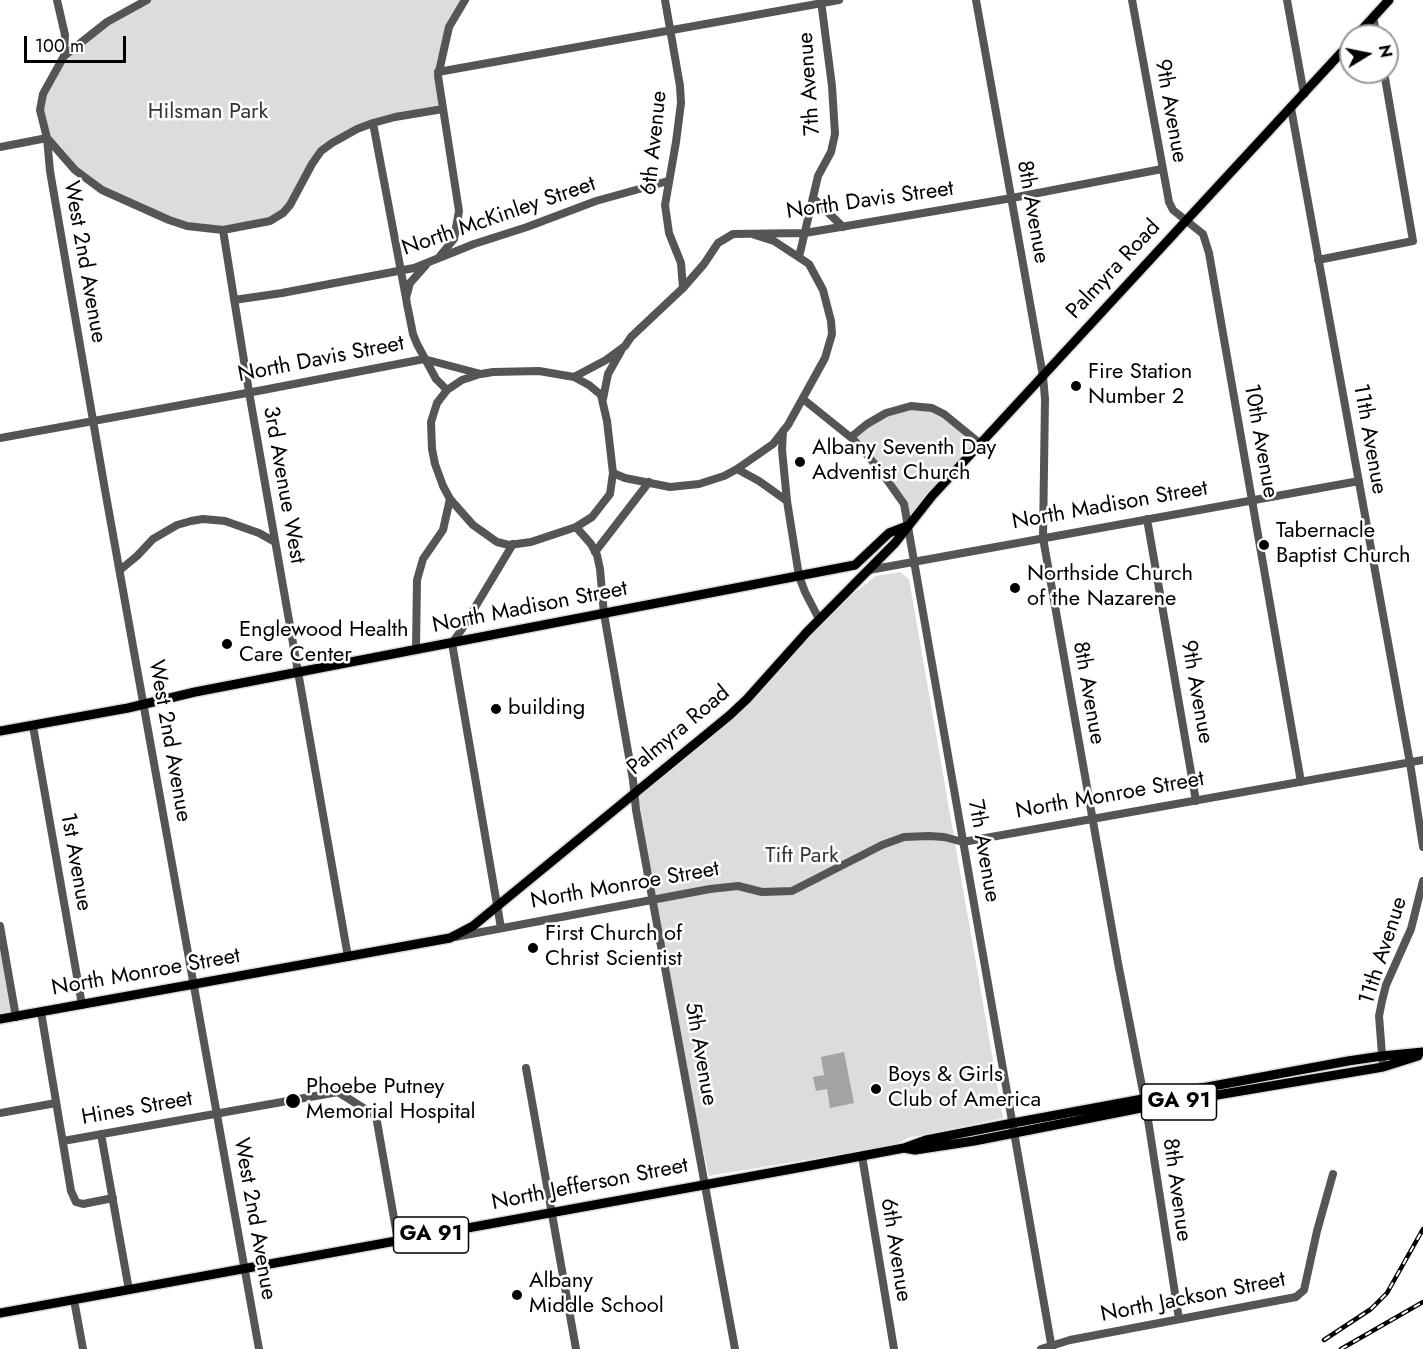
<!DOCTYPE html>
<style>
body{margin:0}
#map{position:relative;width:1423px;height:1349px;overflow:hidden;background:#fff;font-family:Jost,sans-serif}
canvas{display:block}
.north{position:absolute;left:1339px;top:24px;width:60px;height:60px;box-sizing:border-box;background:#fff;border:2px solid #999;border-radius:50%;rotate:80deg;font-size:16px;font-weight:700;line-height:24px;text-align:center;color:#000}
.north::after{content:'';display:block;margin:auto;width:21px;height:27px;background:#000;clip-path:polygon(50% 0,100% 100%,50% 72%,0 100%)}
.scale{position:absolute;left:24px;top:36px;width:102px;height:27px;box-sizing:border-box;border:3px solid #000;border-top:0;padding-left:8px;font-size:18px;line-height:21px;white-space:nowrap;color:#000;-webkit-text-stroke:4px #fff;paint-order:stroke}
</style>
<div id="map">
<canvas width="1423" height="1349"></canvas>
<div class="north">N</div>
<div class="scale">100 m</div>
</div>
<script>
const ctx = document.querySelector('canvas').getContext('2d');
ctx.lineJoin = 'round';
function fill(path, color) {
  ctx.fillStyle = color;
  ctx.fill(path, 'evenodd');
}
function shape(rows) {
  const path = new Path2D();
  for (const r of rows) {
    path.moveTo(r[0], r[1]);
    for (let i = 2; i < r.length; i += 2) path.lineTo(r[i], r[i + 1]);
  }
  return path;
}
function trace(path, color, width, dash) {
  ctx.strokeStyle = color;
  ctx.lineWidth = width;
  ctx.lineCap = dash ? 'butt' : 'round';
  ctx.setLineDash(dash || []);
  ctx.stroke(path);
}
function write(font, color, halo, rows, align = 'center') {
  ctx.font = font + ' Jost,sans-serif';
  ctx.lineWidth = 5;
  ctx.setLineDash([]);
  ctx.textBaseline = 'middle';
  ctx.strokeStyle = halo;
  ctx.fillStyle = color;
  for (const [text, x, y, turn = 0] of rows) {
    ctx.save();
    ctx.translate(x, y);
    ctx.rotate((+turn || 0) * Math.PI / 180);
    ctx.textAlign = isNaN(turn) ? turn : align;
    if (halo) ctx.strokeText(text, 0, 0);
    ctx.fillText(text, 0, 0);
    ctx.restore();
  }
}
fill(shape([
 [148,0,463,0,454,14,436,76,441,108,394,115,330,142,280,215,223,229,187,225,90,182,47,138,41,111,43,94,63,60,107,23],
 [903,408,932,409,981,445,909,524,905,503,854,440,867,425],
 [900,572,909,579,1003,1118,907,1138,899,1144,709,1176,685,1068,636,794,731,716,821,619,876,576],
 [3,949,15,1016,0,1019,0,950]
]), '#dcdcdc');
fill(shape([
 [844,1052,854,1103,830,1108,827,1089,816,1091,813,1077,824,1075,821,1057]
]), '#a3a3a3');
const major = shape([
 [1356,36,1389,0],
 [0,731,128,708,195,692,855,565,889,533,907,526],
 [0,1019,450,938,473,926,730,715,747,699,807,632,895,543,932,496,1351,42],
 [904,1148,915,1150,974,1141,1146,1107,1383,1067,1418,1056],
 [0,1313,808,1166,904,1148,926,1140,1013,1123,1348,1061,1382,1056,1423,1052]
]);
trace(major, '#dbdbdb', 12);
trace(shape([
 [57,0,65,35,64,56],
 [147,0,107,22,64,56,43,94,40,110,47,138,75,170,102,190,169,220,187,226,223,230,270,221,283,213,290,205,312,164,321,151,332,143,357,129,373,123,395,117,443,109],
 [665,0,680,86,681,103,676,142,665,205,669,233,681,263,683,288],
 [976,0,1043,376,1045,399,1043,538,1118,963,1146,1107,1179,1319],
 [1132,0,1169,202,1173,210,1203,234,1209,253,1301,782],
 [1287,0,1304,94],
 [1373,17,1377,36],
 [438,72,839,0],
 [1291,108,1410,763,1423,847],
 [373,123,406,298],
 [0,147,47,138,50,171,105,490,259,1349],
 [813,198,843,227],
 [223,230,249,392,348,957],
 [440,256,454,239,459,211,438,76,449,27,465,0],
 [799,257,818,176,831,152,835,134,832,86,821,1],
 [1318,260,1413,241,1384,72],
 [426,265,410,283,406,298,407,304,413,334,417,344,436,379,447,390],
 [234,300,282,293,414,268,474,244,527,227,596,201,668,181],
 [574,377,589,385,601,395,607,421,613,473,625,478,670,487,699,484,724,476,737,469,773,444,788,425,825,358,832,334,831,321,823,290,809,264,774,241,755,235],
 [603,399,608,374,621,351],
 [803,399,854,440,880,470,904,504,1052,1349],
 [783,431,782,450,787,501],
 [851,437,867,424,886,413,911,406,932,408,944,414,982,445],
 [0,438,263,390,424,359,481,374,493,372,539,371,574,377,606,360,625,346,631,337,683,288,704,264,718,243,733,234,805,233,1012,198,1162,169],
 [737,469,759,481,787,501,799,576,805,592,819,619],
 [450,499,473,525,497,542,509,545,531,542,576,527,592,517,610,494,613,473],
 [1147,519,1196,801],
 [576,527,591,544,597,555,600,569,604,614,633,780,636,810,735,1349],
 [595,552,649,482],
 [120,570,137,556,153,539,177,525,191,521,203,519,225,521,259,533,275,542],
 [869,570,1359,481],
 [416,649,417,580,423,559,443,530,450,499,443,486,435,464,432,449,431,422,437,403,447,390,462,380,477,375],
 [33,726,82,1005],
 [0,926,16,1017],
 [501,928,452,643,462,629,513,544],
 [455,937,710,889,738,886,762,892,792,891,882,845,904,837,929,836,944,837,963,842,1423,760],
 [41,1012,71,1191,76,1202,83,1204,113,1198],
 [1383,1067,1379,1016,1382,1001,1386,985,1411,929,1423,881],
 [526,1068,576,1349],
 [0,1113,56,1103],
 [101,1134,129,1290],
 [63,1141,338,1092,376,1116,398,1241],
 [862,1156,894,1349],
 [74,1300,83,1349],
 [1041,1349,1070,1340,1296,1297,1304,1290,1317,1231,1333,1174]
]), '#555', 8);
trace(major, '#000', 9);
const rail = shape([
 [1324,1340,1371,1309,1387,1293,1423,1229],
 [1341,1349,1423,1302]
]);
trace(rail, '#000', 4.5);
trace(rail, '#fff', 2, [7]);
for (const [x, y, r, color] of [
 [1076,386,6,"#000"],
 [800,462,6,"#000"],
 [1264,545,6,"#000"],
 [1015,588,6,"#000"],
 [227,644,6,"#000"],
 [496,709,6,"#000"],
 [533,948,6,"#000"],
 [876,1089,6,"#000"],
 [293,1101,8,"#000"],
 [517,1295,6,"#000"]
]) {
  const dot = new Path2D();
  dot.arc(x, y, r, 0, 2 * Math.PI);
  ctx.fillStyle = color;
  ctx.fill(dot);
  trace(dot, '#fff', 2);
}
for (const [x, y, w] of [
 [1179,1102,75],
 [431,1235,75]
]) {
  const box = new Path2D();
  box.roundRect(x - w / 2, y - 18, w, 36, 4.5);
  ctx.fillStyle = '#fff';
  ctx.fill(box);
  trace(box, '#000', 1.5);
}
write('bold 21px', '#000', null, [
 ["GA 91",1179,1102],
 ["GA 91",431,1235]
]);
write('22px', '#000', '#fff', [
 ["7th Avenue",810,84,-94],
 ["9th Avenue",1170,111,80],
 ["6th Avenue",655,143,-84],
 ["North Davis Street",870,201,-8],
 ["8th Avenue",1032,212,80],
 ["North McKinley Street",499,217,-19],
 ["West 2nd Avenue",84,262,80],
 ["Palmyra Road",1114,270,-47],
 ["North Davis Street",321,360,-11],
 ["11th Avenue",1369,439,80],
 ["10th Avenue",1260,441,80],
 ["3rd Avenue West",283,485,80],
 ["North Madison Street",1110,506,-10],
 ["North Madison Street",530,608,-11],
 ["9th Avenue",1196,692,80],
 ["8th Avenue",1088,693,80],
 ["Palmyra Road",679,731,-40],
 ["West 2nd Avenue",169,741,80],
 ["North Monroe Street",1110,796,-10],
 ["7th Avenue",983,851,80],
 ["1st Avenue",75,862,80],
 ["North Monroe Street",625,886,-10],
 ["11th Avenue",1384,951,-72],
 ["North Monroe Street",146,973,-10],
 ["5th Avenue",700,1054,80],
 ["Hines Street",137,1109,-10],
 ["North Jefferson Street",590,1185,-11],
 ["8th Avenue",1176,1190,82],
 ["West 2nd Avenue",254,1219,80],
 ["6th Avenue",895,1250,81],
 ["North Jackson Street",1193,1298,-11]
]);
write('22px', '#333', '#fff', [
 ["Hilsman Park",208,113],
 ["Tift Park",802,857]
]);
write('22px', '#000', '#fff', [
 ["Fire Station",1088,373],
 ["Number 2",1088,398],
 ["Albany Seventh Day",812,449],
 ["Adventist Church",812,474],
 ["Tabernacle",1276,532],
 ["Baptist Church",1276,557],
 ["Northside Church",1027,575],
 ["of the Nazarene",1027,600],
 ["Englewood Health",239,631],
 ["Care Center",239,656],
 ["building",508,709],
 ["First Church of",545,935],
 ["Christ Scientist",545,960],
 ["Boys & Girls",888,1076],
 ["Club of America",888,1101],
 ["Phoebe Putney",306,1088],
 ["Memorial Hospital",306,1113],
 ["Albany",529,1282],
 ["Middle School",529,1307]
], 'left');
</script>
